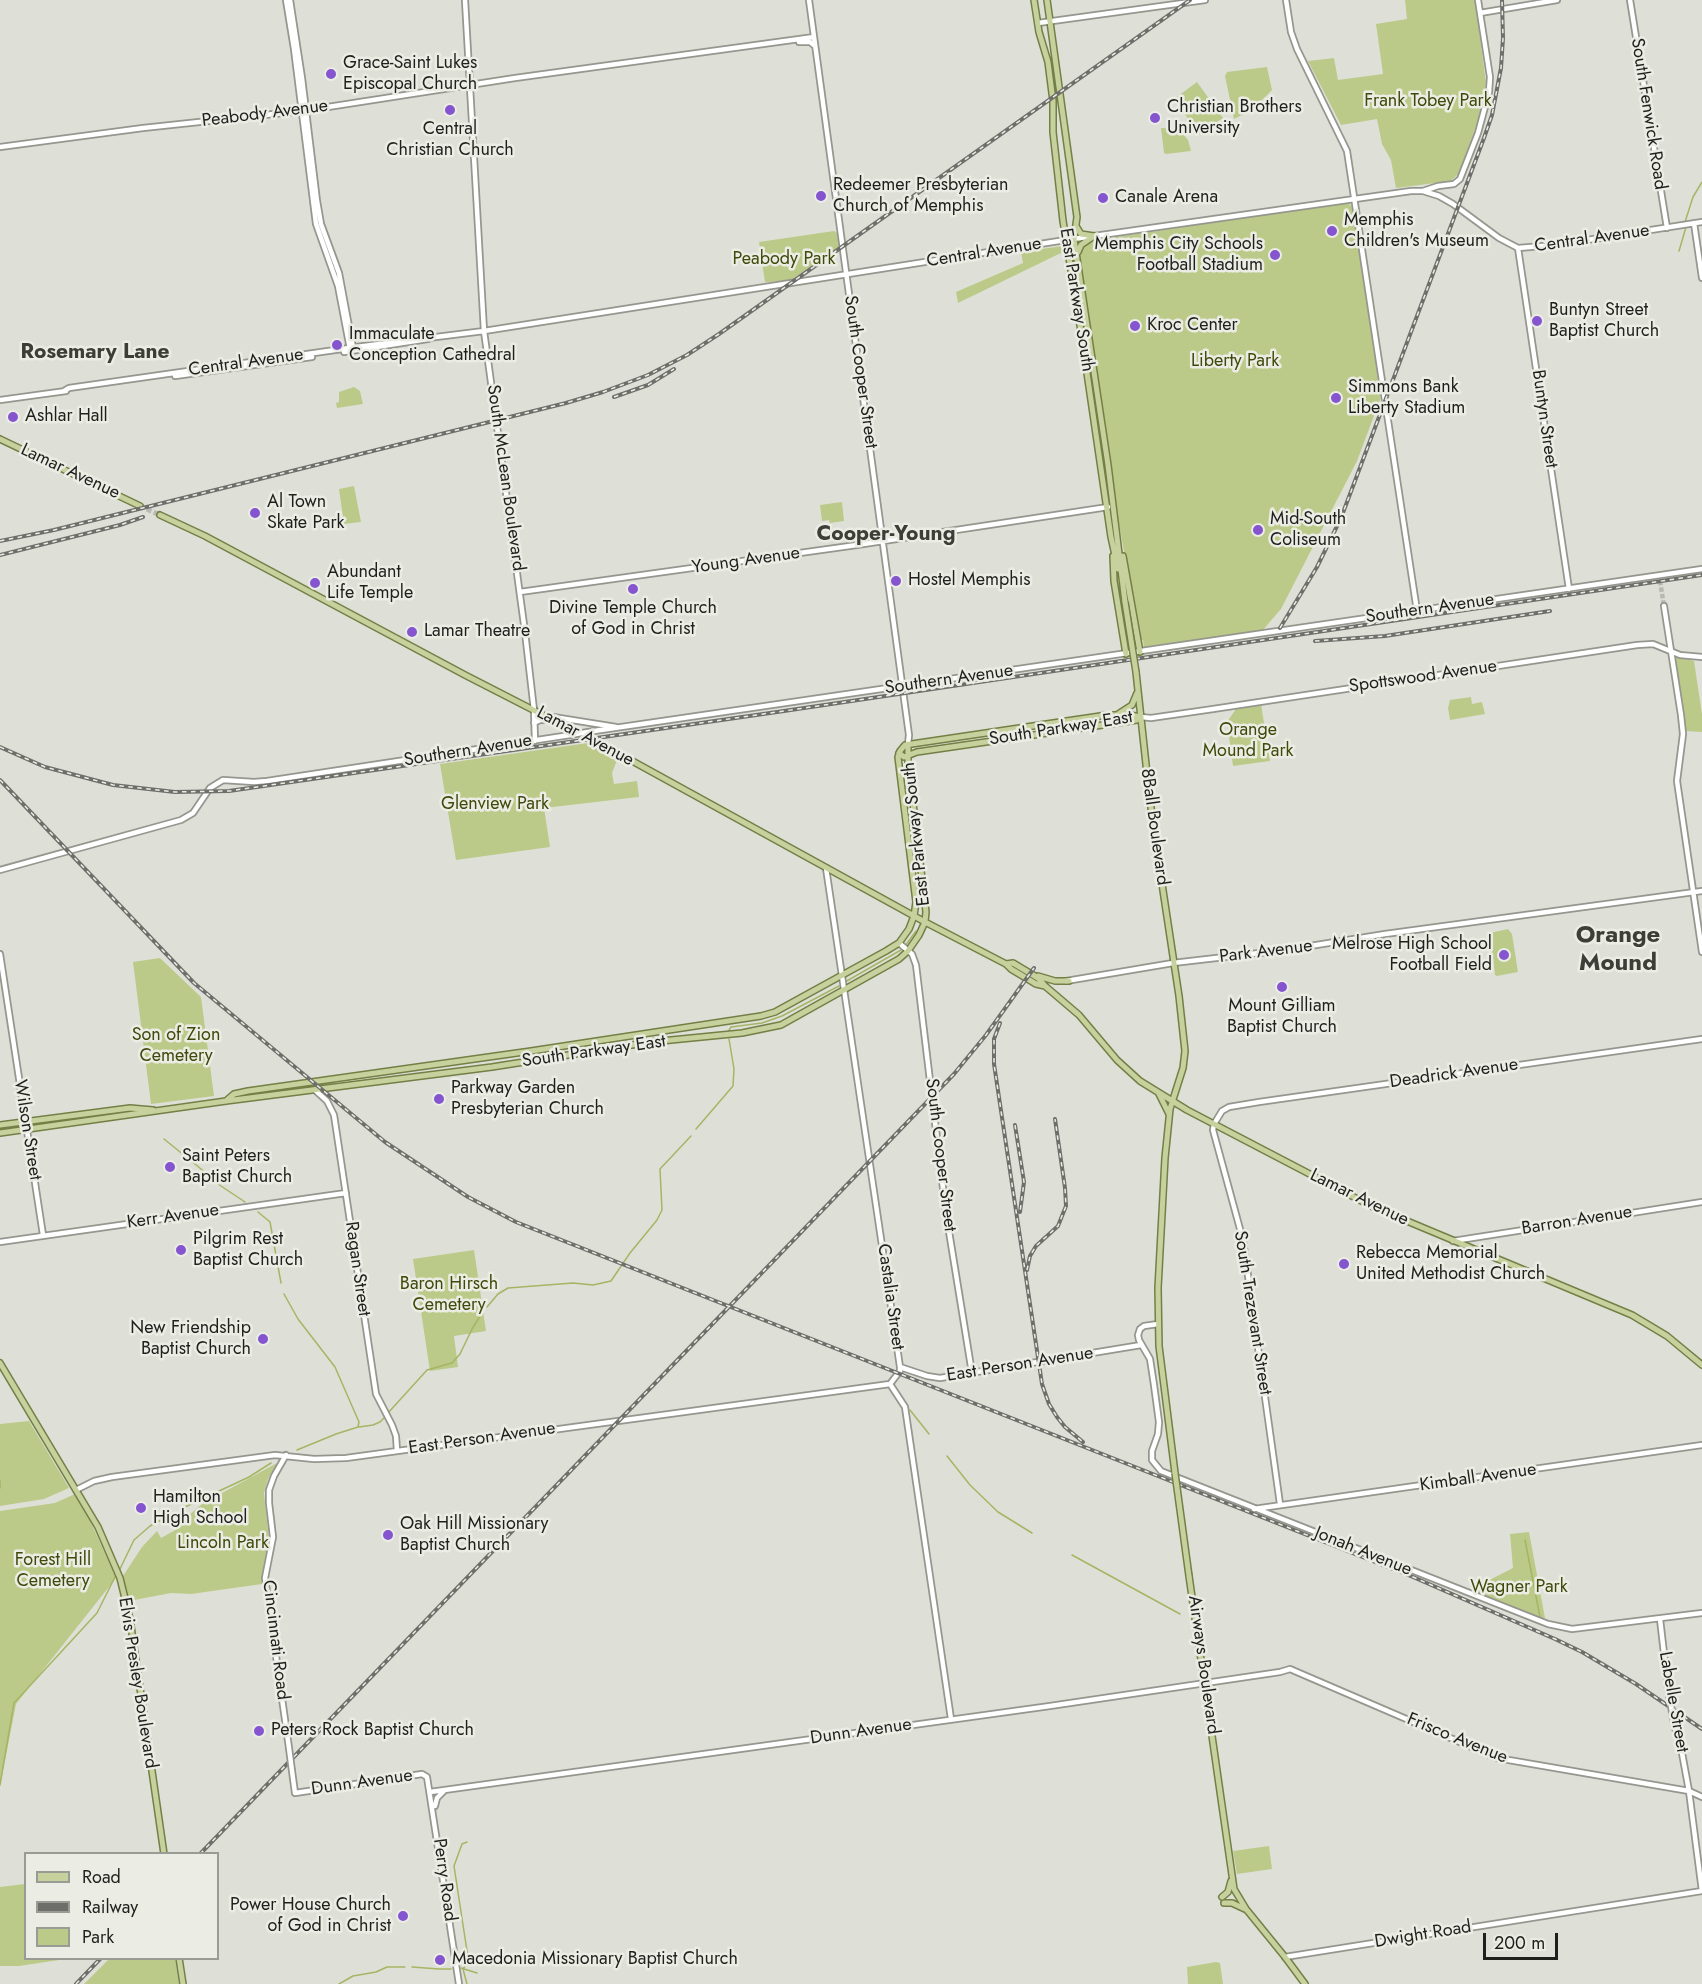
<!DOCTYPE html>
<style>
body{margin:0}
#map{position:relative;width:1702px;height:1984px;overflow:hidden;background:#dee0d8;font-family:Jost,sans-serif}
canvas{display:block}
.legend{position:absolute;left:24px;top:1852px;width:195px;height:108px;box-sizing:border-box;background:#ebede5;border:2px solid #999b95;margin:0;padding:8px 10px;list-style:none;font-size:18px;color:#1f1f1c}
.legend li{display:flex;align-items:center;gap:12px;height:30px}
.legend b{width:30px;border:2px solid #999b95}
.scale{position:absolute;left:1483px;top:1933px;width:75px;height:27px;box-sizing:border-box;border:3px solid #1f1f1c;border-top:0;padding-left:8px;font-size:18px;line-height:21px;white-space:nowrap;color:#1f1f1c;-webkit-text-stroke:4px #ebede5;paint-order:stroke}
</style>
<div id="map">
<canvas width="1702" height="1984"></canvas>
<ul class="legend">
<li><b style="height:8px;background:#c7d19e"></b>Road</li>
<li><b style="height:8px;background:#6e6f6a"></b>Railway</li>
<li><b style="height:16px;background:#bbca88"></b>Park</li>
</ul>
<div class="scale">200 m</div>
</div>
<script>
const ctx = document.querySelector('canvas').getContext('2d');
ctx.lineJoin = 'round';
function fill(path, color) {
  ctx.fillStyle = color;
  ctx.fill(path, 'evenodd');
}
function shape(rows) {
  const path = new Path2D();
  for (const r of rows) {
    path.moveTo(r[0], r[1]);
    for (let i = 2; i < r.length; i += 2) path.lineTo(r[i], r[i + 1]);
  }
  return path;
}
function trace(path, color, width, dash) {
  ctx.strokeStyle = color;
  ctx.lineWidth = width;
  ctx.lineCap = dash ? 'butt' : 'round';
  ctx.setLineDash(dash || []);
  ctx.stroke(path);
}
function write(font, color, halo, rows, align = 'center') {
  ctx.font = font + ' Jost,sans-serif';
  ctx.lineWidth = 5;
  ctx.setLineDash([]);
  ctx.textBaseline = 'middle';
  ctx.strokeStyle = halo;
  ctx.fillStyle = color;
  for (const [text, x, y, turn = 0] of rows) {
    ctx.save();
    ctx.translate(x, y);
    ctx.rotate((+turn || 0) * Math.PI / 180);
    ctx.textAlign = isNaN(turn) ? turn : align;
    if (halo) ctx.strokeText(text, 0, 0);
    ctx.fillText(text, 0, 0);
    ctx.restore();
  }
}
fill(shape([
 [1405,0,1475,0,1486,83,1478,121,1459,173,1451,181,1396,188,1391,160,1382,144,1377,119,1341,125,1308,61,1334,58,1338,80,1383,74,1376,24,1407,19],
 [1267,67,1272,90,1252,110,1234,119,1225,76,1227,72],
 [1197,82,1223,118,1199,134,1174,99],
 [1161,128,1171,128,1182,133,1188,140,1191,151,1166,154,1164,153],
 [1347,203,1352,206,1380,389,1380,400,1357,461,1281,609,1262,631,1144,648,1143,640,1140,639,1115,502,1107,448,1109,445,1104,429,1078,250,1089,241],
 [834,231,837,233,839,247,790,281,765,282,759,242],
 [1062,246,1065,251,958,303,956,292,1023,263,1021,252],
 [354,387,360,391,363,404,337,408,336,403,339,402,339,392],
 [354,486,361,522,344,524,339,489],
 [842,502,844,521,830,523,829,520,822,521,820,505],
 [1674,656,1694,661,1702,714,1702,732,1685,731],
 [1471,697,1472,704,1482,702,1485,714,1450,720,1448,708,1450,700],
 [1261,704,1270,761,1233,766,1227,722,1238,706],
 [588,743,617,760,612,773,614,784,637,781,639,797,544,808,550,847,456,860,440,764],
 [1508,929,1512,934,1518,972,1497,976,1495,975,1490,933],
 [160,958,201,997,214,1096,151,1104,133,962],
 [474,1250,486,1331,454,1336,458,1367,430,1371,413,1259],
 [29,1421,69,1488,44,1499,0,1506,0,1424],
 [277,1463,268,1479,264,1493,269,1539,263,1568,262,1584,191,1594,171,1593,129,1601,123,1576,142,1547,157,1531,161,1538,177,1529,175,1522,189,1515,202,1504],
 [75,1494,88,1516,116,1578,16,1704,0,1786,0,1511,55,1503],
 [1529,1532,1545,1618,1543,1619,1468,1591,1513,1568,1510,1534],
 [1269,1846,1272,1869,1237,1874,1233,1851],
 [25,1884,26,1958,66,1959,19,1966,0,1966,0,1887],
 [110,1958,175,1959,179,1984,84,1984],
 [1216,1962,1220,1963,1223,1984,1188,1984,1187,1967]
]), '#bbca88');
trace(shape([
 [1685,222,1693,197,1702,182],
 [1679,251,1686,227],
 [905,946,916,931],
 [845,982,901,950],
 [728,1032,731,1027,762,1023,782,1016,839,986],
 [696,1129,733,1086,734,1069,729,1039],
 [164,1139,206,1173],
 [212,1180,245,1202],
 [258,1212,270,1222,281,1283],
 [284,1294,298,1319,335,1367,359,1422,358,1427,336,1434,297,1450],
 [487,1307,498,1294,508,1288,573,1283,593,1285,611,1281,630,1253,657,1220,662,1210,660,1169,691,1136],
 [910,1410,929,1434],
 [388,1413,427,1370,452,1363,460,1354,472,1329,482,1313],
 [359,1427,373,1425,380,1422,385,1417],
 [947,1456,970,1485,998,1512,1032,1533],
 [0,1481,0,1488],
 [185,1507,249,1477,271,1463],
 [1525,1540,1540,1617],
 [1072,1555,1180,1614],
 [119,1571,134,1540,150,1526,161,1520],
 [0,1785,14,1703,97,1613,116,1575],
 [467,1842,462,1844,454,1866,467,1951,468,1962,463,1969,467,1984],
 [412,1967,439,1969,451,1969],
 [461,1968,477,1973],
 [339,1984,353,1976,376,1972,387,1967,405,1967]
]), '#a5b563', 1.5);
trace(shape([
 [1660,581,1664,606]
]), '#b8b9b2', 4.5, [4.5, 2]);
trace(shape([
 [140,506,160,515]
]), '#b8b9b2', 5, [5, 2.5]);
const secondary = shape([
 [286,0,294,49,316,224,338,286,350,349],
 [290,0,302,78,317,201,321,224,339,273,353,348],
 [465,0,484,331,525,632,534,710,535,741],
 [809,0,909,735,908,744],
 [1286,0,1291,32,1297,49,1347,151,1417,611],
 [1630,0,1667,228],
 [1480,13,1557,0],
 [1038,23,1205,0],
 [799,42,810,42,815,46],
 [0,147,143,128,302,111,515,78,814,37],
 [1423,191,1438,186,1454,184,1460,179,1478,133,1489,92,1490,77,1478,0],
 [1694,223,1702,278],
 [1518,248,1569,589],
 [344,352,428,339],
 [175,376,312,357],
 [64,391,69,388,356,347,484,331,1059,241,1411,191,1423,191,1439,196,1453,204,1499,238,1518,248,1555,245,1702,222],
 [0,400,66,391],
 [520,592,857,545,1108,507],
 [1664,606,1681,715,1683,734,1677,781,1702,952],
 [1233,706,1637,645,1653,644,1680,655,1702,657],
 [547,716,616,727],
 [1141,717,1151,718,1213,709],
 [534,723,540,720,552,720],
 [594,731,1702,569],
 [826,868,900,1367,900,1371,890,1384],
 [0,870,181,820,193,813,210,788,223,780,254,782,267,781,570,735],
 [899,943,912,954,916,965,946,1213,972,1373],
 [0,954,43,1235],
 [1066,981,1173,963,1285,950,1385,934,1702,891],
 [315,1090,327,1101,334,1115,376,1394,392,1425,396,1436,397,1451],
 [1453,1241,1702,1202],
 [0,1242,346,1193],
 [1158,1324,1144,1326,1140,1329,1138,1335,1139,1340,1150,1359,1154,1385,1159,1422,1158,1434,1152,1451,1152,1460,1161,1471,1548,1624,1572,1629,1702,1613],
 [900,1367,927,1376,940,1378,1141,1345],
 [890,1384,905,1407,951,1719],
 [286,1455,274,1476,269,1490,269,1503,273,1537,265,1578,289,1748],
 [76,1490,94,1481,112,1477,275,1455,314,1459,346,1458,890,1384],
 [1280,1504,1243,1240,1213,1130,1214,1124,1222,1111,1229,1107,1259,1102,1702,1039],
 [1254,1509,1702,1445],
 [1660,1619,1668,1688],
 [1674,1724,1682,1753,1689,1791,1702,1891],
 [292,1771,295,1793,422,1774,427,1777,459,1984],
 [430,1792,1050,1706,1280,1672,1290,1669,1497,1758,1689,1791,1702,1797],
 [435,1806,437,1798,444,1791],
 [1285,1957,1702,1891]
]);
const primary = shape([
 [1034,0,1039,32,1048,62,1053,101,1053,132,1063,221,1080,325,1111,537,1118,569],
 [1047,0,1077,217,1074,239,1108,465,1125,602],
 [1076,226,1081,234,1094,236],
 [1078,252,1081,245,1094,236],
 [0,439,140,506],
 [160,515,205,536,465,675,625,757,925,922,1006,964,1011,969,1036,984,1045,986],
 [1113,556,1114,581,1126,654],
 [1123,556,1140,652],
 [1136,672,1149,792],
 [1118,714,1132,705,1137,693],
 [899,753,904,757,917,752,1137,720,1141,717],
 [1154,831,1179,996,1185,1051,1183,1068,1170,1109,1165,1158,1158,1288,1159,1346,1175,1473],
 [1006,964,1013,963,1038,978,1045,986,1079,1015,1117,1060,1140,1081,1187,1110,1371,1206,1632,1315,1667,1336,1702,1365],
 [1038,976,1055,981,1069,981],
 [1159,1094,1169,1114],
 [226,1101,234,1094,248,1091,531,1051,761,1016,775,1012,886,951,899,943,909,929,914,916,916,902,898,757,900,751,905,745,1107,715,1130,715,1141,717],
 [0,1125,130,1108,153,1110],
 [0,1133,226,1101,492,1067,651,1042,742,1033,781,1025,899,959,908,951,919,935,925,922,926,912,908,762,908,744],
 [0,1363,98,1527,120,1578,130,1619,164,1854],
 [1189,1576,1234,1889,1246,1909,1285,1957,1305,1984],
 [1222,1897,1228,1892,1231,1881],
 [1224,1903,1232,1903,1245,1909],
 [179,1958,183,1984]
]);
trace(secondary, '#95978f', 8);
trace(primary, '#747f46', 8);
trace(secondary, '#fff', 4.5);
trace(primary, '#c7d19e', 5);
const rail = shape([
 [614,397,648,385,674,369],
 [0,541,54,530,566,403,603,392,648,375,687,355,719,334,1190,0],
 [0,555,120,525,143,517],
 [1280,628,1317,567,1341,518,1484,138,1492,115,1501,68,1503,38,1502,0],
 [1315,641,1385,636,1550,611],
 [0,747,45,767,113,785,175,792,229,791,784,711,1702,575],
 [0,780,194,983,385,1142,468,1197,516,1222,1413,1577,1555,1639,1582,1652,1636,1684,1702,1729],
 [1000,1023,994,1039,994,1064,1042,1384,1049,1404,1057,1417,1065,1427,1083,1442],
 [1015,1125,1024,1182,1020,1212],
 [1027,1270,1030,1256,1036,1246,1058,1226,1066,1206,1065,1188,1055,1119],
 [200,1854,954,1074,986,1035,1034,968],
 [76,1984,101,1958]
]);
trace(rail, '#6e6f6a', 4);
trace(rail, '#ebede5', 1.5, [4.5]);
const secondaryBridge = shape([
 [1213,709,1233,706],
 [570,735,594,731],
 [1668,1688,1674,1724],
 [289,1748,292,1771]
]);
const primaryBridge = shape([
 [1125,602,1136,672],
 [1149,792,1154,831],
 [1175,1473,1189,1576]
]);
trace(secondaryBridge, '#95978f', 8, []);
trace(primaryBridge, '#747f46', 8, []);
trace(secondaryBridge, '#fff', 4.5);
trace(primaryBridge, '#c7d19e', 5);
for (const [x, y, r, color] of [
 [331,74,6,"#8455ce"],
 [450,110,6,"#8455ce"],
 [1155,118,6,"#8455ce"],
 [821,196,6,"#8455ce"],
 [1103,198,6,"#8455ce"],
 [1332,231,6,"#8455ce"],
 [1275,255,6,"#8455ce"],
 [1537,321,6,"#8455ce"],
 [1135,326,6,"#8455ce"],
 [337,345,6,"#8455ce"],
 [1336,398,6,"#8455ce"],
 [13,417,6,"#8455ce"],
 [255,513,6,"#8455ce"],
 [1258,530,6,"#8455ce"],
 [896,581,6,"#8455ce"],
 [315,583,6,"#8455ce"],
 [633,589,6,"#8455ce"],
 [412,632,6,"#8455ce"],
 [1504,955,6,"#8455ce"],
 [1282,987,6,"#8455ce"],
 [439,1099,6,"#8455ce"],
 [170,1167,6,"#8455ce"],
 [181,1250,6,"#8455ce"],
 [1344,1264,6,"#8455ce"],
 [263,1339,6,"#8455ce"],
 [141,1508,6,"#8455ce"],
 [388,1535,6,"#8455ce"],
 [259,1731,6,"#8455ce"],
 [403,1916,6,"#8455ce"],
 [440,1960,6,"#8455ce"]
]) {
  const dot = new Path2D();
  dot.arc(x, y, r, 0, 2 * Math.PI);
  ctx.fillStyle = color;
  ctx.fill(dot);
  trace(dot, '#ebede5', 2);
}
write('18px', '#1f1f1c', '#ebede5', [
 ["Grace-Saint Lukes",343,64],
 ["Episcopal Church",343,85],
 ["Christian Brothers",1167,108],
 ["University",1167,129],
 ["Central",450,130,"center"],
 ["Christian Church",450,151,"center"],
 ["Redeemer Presbyterian",833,186],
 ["Church of Memphis",833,207],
 ["Canale Arena",1115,198],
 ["Memphis",1344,221],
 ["Children's Museum",1344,242],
 ["Memphis City Schools",1263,245,"right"],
 ["Football Stadium",1263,266,"right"],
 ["Buntyn Street",1549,311],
 ["Baptist Church",1549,332],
 ["Kroc Center",1147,326],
 ["Immaculate",349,335],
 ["Conception Cathedral",349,356],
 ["Simmons Bank",1348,388],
 ["Liberty Stadium",1348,409],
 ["Ashlar Hall",25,417],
 ["Al Town",267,503],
 ["Skate Park",267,524],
 ["Mid-South",1270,520],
 ["Coliseum",1270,541],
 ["Abundant",327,573],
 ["Life Temple",327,594],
 ["Hostel Memphis",908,581],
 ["Divine Temple Church",633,609,"center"],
 ["of God in Christ",633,630,"center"],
 ["Lamar Theatre",424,632],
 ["Melrose High School",1492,945,"right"],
 ["Football Field",1492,966,"right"],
 ["Mount Gilliam",1282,1007,"center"],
 ["Baptist Church",1282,1028,"center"],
 ["Parkway Garden",451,1089],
 ["Presbyterian Church",451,1110],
 ["Saint Peters",182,1157],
 ["Baptist Church",182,1178],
 ["Pilgrim Rest",193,1240],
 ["Baptist Church",193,1261],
 ["Rebecca Memorial",1356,1254],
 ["United Methodist Church",1356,1275],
 ["New Friendship",251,1329,"right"],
 ["Baptist Church",251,1350,"right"],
 ["Hamilton",153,1498],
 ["High School",153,1519],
 ["Oak Hill Missionary",400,1525],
 ["Baptist Church",400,1546],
 ["Peters Rock Baptist Church",271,1731],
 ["Power House Church",391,1906,"right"],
 ["of God in Christ",391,1927,"right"],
 ["Macedonia Missionary Baptist Church",452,1960]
], 'left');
write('18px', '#40490a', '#ebede5', [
 ["Frank Tobey Park",1428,102],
 ["Peabody Park",784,260],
 ["Liberty Park",1235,362],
 ["Orange",1248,731],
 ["Mound Park",1248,752],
 ["Glenview Park",495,805],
 ["Son of Zion",176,1036],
 ["Cemetery",176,1057],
 ["Baron Hirsch",449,1285],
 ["Cemetery",449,1306],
 ["Lincoln Park",223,1544],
 ["Forest Hill",53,1561],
 ["Cemetery",53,1582],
 ["Wagner Park",1519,1588]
]);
write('18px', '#1f1f1c', '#ebede5', [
 ["Peabody Avenue",265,114,-7],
 ["South Fenwick Road",1648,114,81],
 ["Central Avenue",1592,239,-8],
 ["Central Avenue",984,253,-9],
 ["East Parkway South",1076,300,81],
 ["Central Avenue",246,363,-8],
 ["South Cooper Street",860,372,82],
 ["Buntyn Street",1544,419,82],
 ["Lamar Avenue",70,472,25],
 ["South McLean Boulevard",505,478,82],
 ["Young Avenue",746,561,-8],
 ["Southern Avenue",1430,609,-8],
 ["Spottswood Avenue",1423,677,-8],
 ["Southern Avenue",949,680,-8],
 ["South Parkway East",1061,729,-9],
 ["Lamar Avenue",585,737,28],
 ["Southern Avenue",468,751,-9],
 ["8Ball Boulevard",1154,827,82],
 ["East Parkway South",917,834,-96],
 ["Park Avenue",1266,952,-7],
 ["South Parkway East",594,1052,-8],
 ["Deadrick Avenue",1454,1074,-8],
 ["Wilson Street",27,1130,81],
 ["South Cooper Street",940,1155,83],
 ["Lamar Avenue",1359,1198,26],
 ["Kerr Avenue",173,1217,-8],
 ["Barron Avenue",1577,1221,-9],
 ["Ragan Street",357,1269,82],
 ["Castalia Street",890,1297,82],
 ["South Trezevant Street",1252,1313,81],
 ["East Person Avenue",1020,1365,-9],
 ["East Person Avenue",482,1439,-8],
 ["Kimball Avenue",1478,1478,-8],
 ["Jonah Avenue",1363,1552,22],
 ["Cincinnati Road",275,1640,83],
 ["Airways Boulevard",1203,1665,82],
 ["Elvis Presley Boulevard",137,1683,81],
 ["Labelle Street",1673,1702,80],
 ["Dunn Avenue",861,1732,-8],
 ["Frisco Avenue",1457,1739,22],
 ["Dunn Avenue",362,1783,-8],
 ["Perry Road",444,1880,82],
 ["Dwight Road",1423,1935,-9]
]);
write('bold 21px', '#3c3e37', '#ebede5', [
 ["Rosemary Lane",95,353],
 ["Cooper-Young",886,535]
]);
write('bold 24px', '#3c3e37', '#ebede5', [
 ["Orange",1618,936],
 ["Mound",1618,964]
]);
</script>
